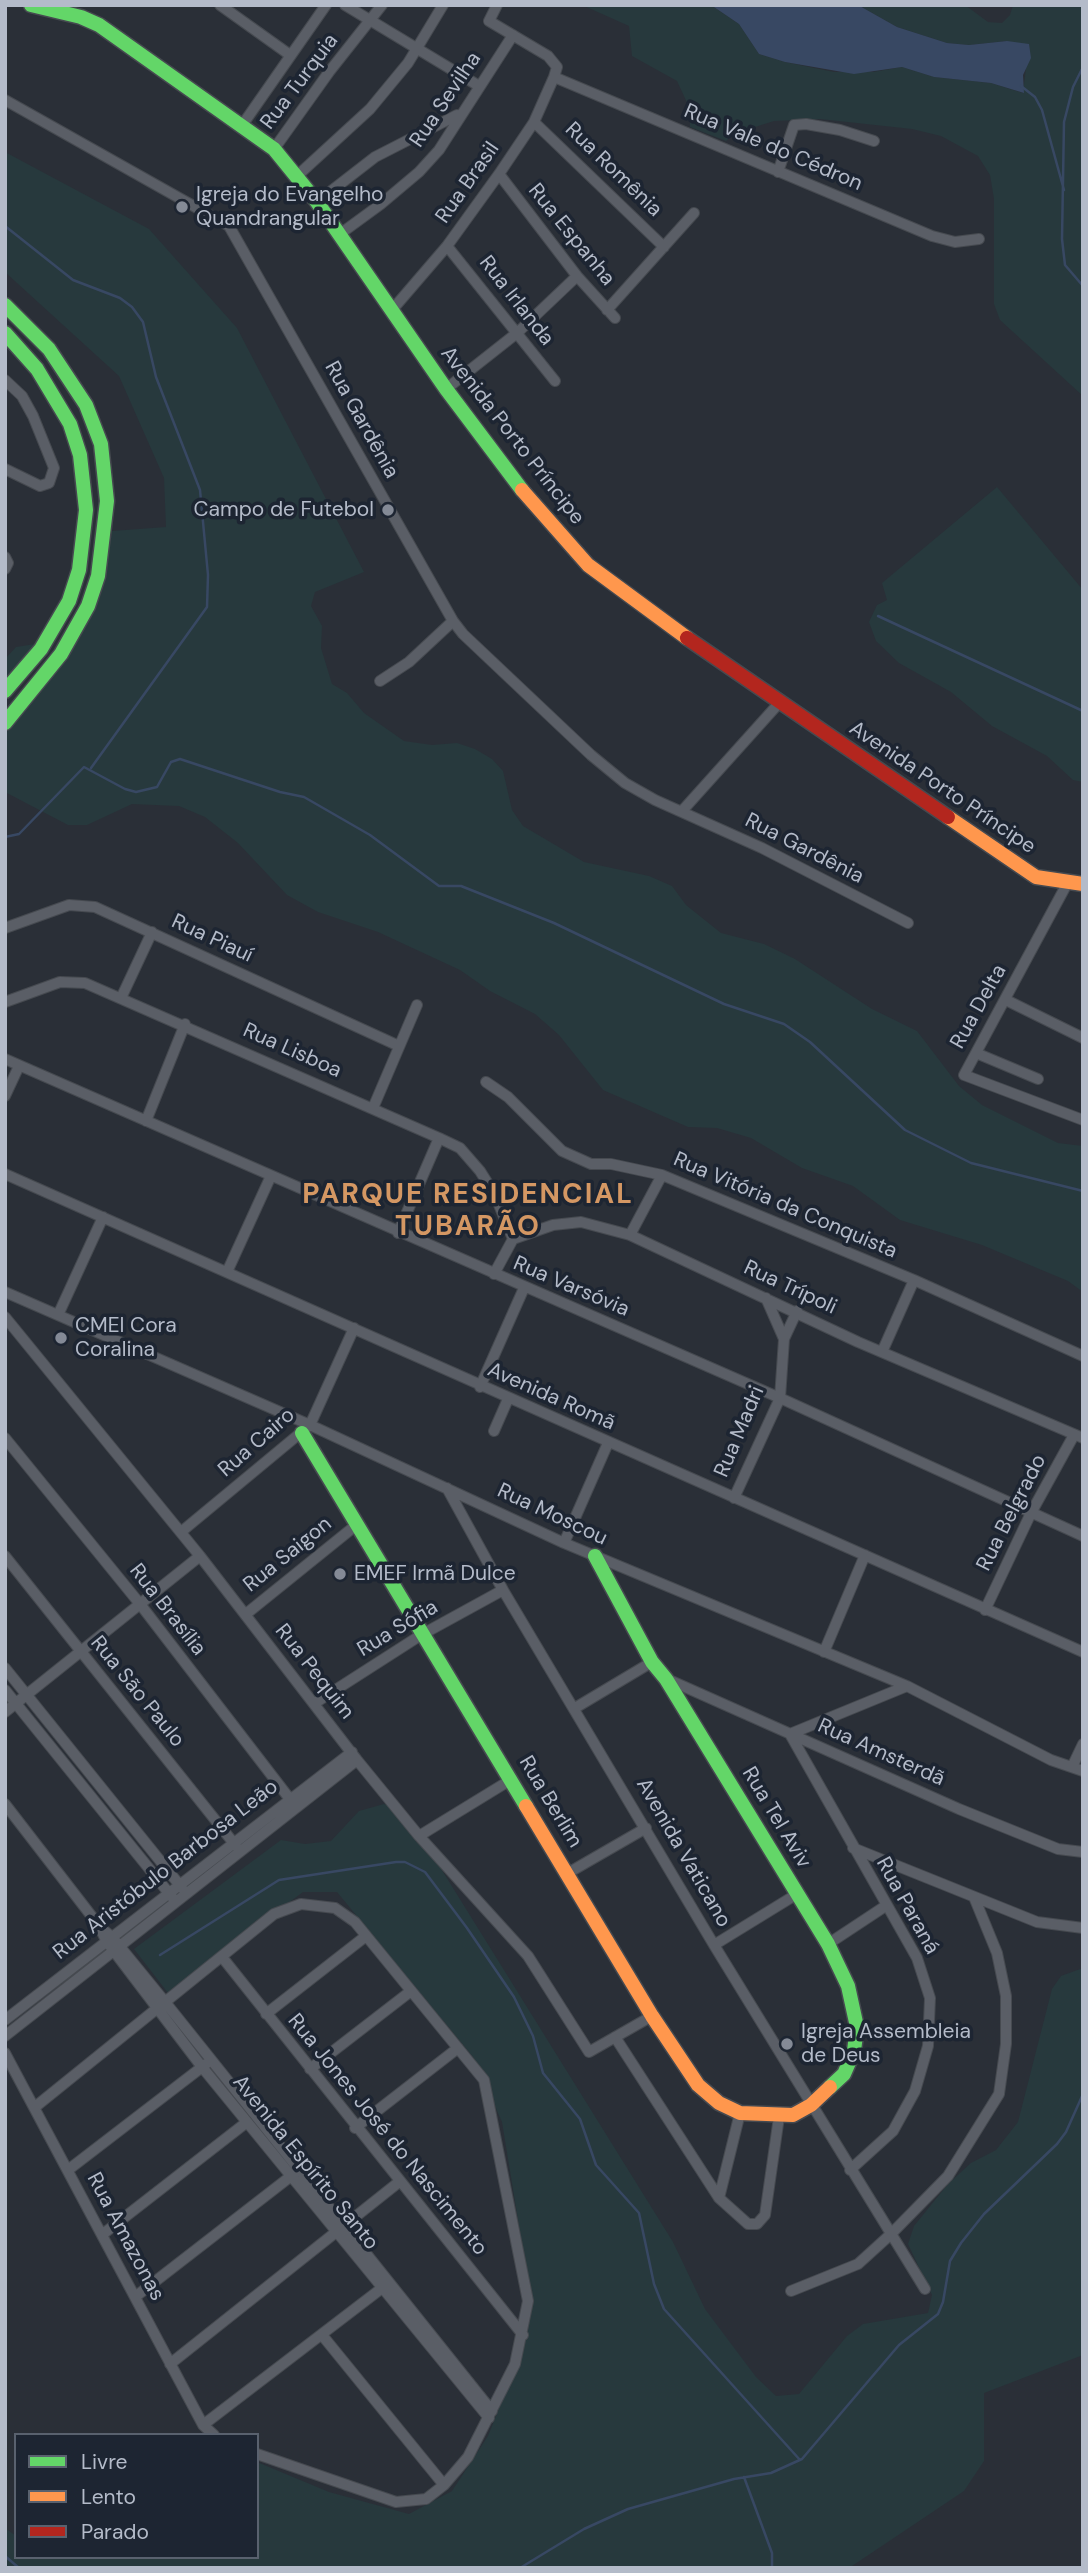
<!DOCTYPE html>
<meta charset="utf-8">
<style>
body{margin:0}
#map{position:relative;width:1088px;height:2573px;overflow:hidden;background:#2a2f37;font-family:"DM Sans",sans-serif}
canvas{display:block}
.frame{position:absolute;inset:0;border:7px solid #b4bbc9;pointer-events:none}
.legend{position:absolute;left:14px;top:2433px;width:245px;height:126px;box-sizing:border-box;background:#1d2532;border:2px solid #59616e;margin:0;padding:9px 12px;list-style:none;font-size:21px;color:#b4bbc9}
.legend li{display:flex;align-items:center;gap:14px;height:35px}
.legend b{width:35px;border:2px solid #59616e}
</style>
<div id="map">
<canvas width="1088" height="2573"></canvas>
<div class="frame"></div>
<ul class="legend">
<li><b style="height:9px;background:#63d668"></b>Livre</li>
<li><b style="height:9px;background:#ff974d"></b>Lento</li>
<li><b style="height:9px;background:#b3261e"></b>Parado</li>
</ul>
</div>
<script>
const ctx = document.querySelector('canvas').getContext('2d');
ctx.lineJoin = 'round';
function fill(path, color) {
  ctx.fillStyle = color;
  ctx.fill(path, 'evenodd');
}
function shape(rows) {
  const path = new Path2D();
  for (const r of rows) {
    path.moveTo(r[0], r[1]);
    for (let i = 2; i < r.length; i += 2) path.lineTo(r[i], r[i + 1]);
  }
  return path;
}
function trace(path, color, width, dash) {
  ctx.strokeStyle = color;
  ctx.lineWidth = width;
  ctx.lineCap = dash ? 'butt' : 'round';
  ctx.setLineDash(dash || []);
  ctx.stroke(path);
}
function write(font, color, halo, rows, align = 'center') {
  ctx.font = font + ' "DM Sans",sans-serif';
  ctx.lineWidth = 7;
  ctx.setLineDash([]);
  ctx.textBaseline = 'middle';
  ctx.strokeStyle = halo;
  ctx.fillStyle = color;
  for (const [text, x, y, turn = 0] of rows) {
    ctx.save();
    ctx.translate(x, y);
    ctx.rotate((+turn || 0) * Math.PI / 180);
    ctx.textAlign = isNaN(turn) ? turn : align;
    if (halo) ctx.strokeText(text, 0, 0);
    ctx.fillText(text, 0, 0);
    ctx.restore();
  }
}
fill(shape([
 [582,5,711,5,739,24,759,54,785,62,834,72,873,72,902,67,934,77,991,83,1023,93,1026,68,1007,41,969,45,947,43,897,27,858,5,965,5,988,22,1002,23,1010,15,1013,5,1083,5,1083,396,1000,320,994,304,994,199,990,175,978,156,941,136,912,129,820,119,774,121,733,134,726,141,690,127,690,109,677,81,632,56,629,26],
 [5,152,149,229,237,328,364,572,315,592,311,606,322,626,321,648,332,684,347,693,364,713,404,741,432,745,457,743,475,749,492,759,503,771,512,810,523,826,584,862,649,876,672,886,686,905,721,933,764,944,795,959,872,1009,917,1031,959,1086,982,1105,1058,1143,1083,1146,1083,1292,1068,1281,982,1245,900,1220,853,1186,802,1168,751,1138,717,1128,688,1127,603,1090,559,1035,535,1014,490,991,460,970,378,932,318,912,287,895,238,843,205,817,179,806,132,804,87,825,68,825,5,792,5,733,66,660,101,593,112,531,166,527,164,478,119,376,5,272],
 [997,487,1083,590,1083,782,1073,780,1047,756,992,726,951,692,899,663,876,641,869,622,877,605,887,600,882,583],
 [35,644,5,679,5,659,16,647],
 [384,1804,407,1814,673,2242,705,2309,756,2377,776,2396,799,2394,847,2336,863,2324,928,2313,932,2295,908,2244,914,2226,948,2184,971,2163,996,2150,1018,2122,1052,1989,1061,1976,1083,1968,1083,2355,984,2393,984,2461,964,2491,849,2568,5,2568,5,2528,16,2536,16,2557,257,2557,257,2462,329,2492,409,2514,452,2491,488,2436,518,2361,530,2293,502,2122,473,2057,337,1892,303,1892,168,1993,134,1949,281,1840,305,1844,331,1841,359,1811]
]), '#27393d');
fill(shape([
 [711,5,858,5,897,27,947,43,969,45,1007,41,1029,44,1031,58,1023,75,1024,93,991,83,934,77,902,67,854,74,785,62,759,54,739,24]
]), '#384863');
trace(shape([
 [1083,67,1073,87,1064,122,1062,239,1065,265,1083,286],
 [1021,86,1035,97,1042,110,1064,190],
 [5,226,73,280,120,298,132,307,143,322,156,377,200,490,208,575,207,607,91,768],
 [878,616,1083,711],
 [5,837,19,834,84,767,125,789,136,792,157,787,171,762,180,759,280,792,304,797,370,835,439,886,461,886,554,923,724,1004,784,1024,810,1042,905,1130,971,1163,1083,1191],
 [160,1955,279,1880,396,1862,405,1862,425,1872,467,1928,514,1997,533,2036,543,2073,580,2119,596,2165,639,2213,654,2284,664,2309,800,2460],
 [744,2477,772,2553,772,2568],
 [5,2556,19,2568],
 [520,2568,584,2529,628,2509,734,2479,771,2473,802,2459,899,2345,938,2314,943,2302,950,2261,961,2243,984,2214,1057,2144,1066,2132,1083,2094]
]), '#384863', 2.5);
const street = shape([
 [220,5,290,55],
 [345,5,479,86],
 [554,77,932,236,955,242,979,239],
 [5,100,229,226,453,621,463,634,591,755,625,783,655,800,762,848,908,923],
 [534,122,664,247],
 [243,124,326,5],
 [274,149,329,72,382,5],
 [778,172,794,125,806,124,840,130,874,141],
 [499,174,577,276,615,318],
 [297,176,370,109,408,63,443,5],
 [317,202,375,157,457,115],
 [340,234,381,204,419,172,439,150,513,35],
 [447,246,555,381],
 [392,310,447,246,499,174,534,122,554,77,557,67,548,56,489,21,497,5],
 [607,310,694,213],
 [5,380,22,396,33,416,54,468,49,483,40,486,5,469],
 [446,389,517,333,577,276],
 [5,557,8,563,5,569],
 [380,681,409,662,453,621],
 [682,811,780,702],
 [1068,882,964,1075,1083,1120],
 [5,928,69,905,95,907,399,1046],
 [122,996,152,932],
 [1006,1000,1083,1038],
 [5,1002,60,982,85,983,439,1138,460,1148,480,1171,495,1195,513,1239],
 [976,1053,1038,1079],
 [5,1059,780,1398,1083,1536],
 [486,1082,508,1097,562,1151,591,1164,611,1164,662,1175,914,1280,1083,1356],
 [5,1096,19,1066],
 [373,1108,417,1005],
 [146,1121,185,1024],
 [5,1174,1083,1652],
 [398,1233,439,1138],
 [630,1235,662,1175],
 [227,1272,270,1178],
 [494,1274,513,1239,553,1225,581,1222,630,1235,858,1342,1083,1438],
 [5,1292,310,1425,564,1543,907,1686,1051,1760,1083,1771],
 [766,1298,784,1339],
 [58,1315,103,1217],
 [5,1317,200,1556,357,1760,419,1836,528,1956,589,2052,652,2016],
 [882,1352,914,1280],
 [480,1387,524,1288],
 [494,1431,508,1399],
 [5,1438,140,1604,296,1807],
 [447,1488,503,1590,714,1945,925,2289],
 [734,1498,780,1398,784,1339,797,1311],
 [181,1532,310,1425,354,1328],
 [564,1543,608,1443],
 [5,1556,236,1846],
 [985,1610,1031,1513,1074,1435],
 [246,1614,355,1526],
 [824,1652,865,1555],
 [5,1668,182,1888],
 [667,1679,959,1809,1058,1849,1083,1852],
 [5,1690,172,1897],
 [315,1703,421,1635,503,1590],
 [575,1708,652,1662],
 [5,1712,200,1556],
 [1072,1767,1083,1744],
 [5,1804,100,1927,112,1937,165,2002,492,2411],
 [419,1836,512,1779],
 [853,1848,1037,1922,1083,1928],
 [568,1873,646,1828],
 [101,1930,107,1942,202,2067,489,2418],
 [828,1944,887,1905],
 [714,1945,797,1894],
 [222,1957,523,2335],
 [266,2014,366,1936],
 [5,2020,352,1752],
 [5,2036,357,1760],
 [615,2037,719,2198],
 [5,2053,203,2425,214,2435],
 [310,2069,411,1991],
 [35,2107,274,1914,301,1904,335,1908,355,1922,484,2080,528,2301,515,2364,468,2457,444,2485,426,2499,396,2502,257,2454],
 [740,2113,719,2198,748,2224,757,2224,765,2215,779,2117],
 [355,2128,458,2048],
 [68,2170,206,2064],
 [850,2170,893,2131,915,2091,928,2046,930,1998,917,1958,790,1734,907,1686],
 [103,2234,247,2122],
 [791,2291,858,2264,891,2234,948,2176,999,2094,1006,2044,1006,1996,997,1953,974,1897],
 [135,2297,295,2173],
 [322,2335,444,2485],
 [170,2364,399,2182],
 [203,2425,386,2285]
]);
const fast = shape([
 [31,5,81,17,99,25,274,149,317,202,446,389,522,490],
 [5,305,49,349,86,405,101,444,107,501,98,576,88,606,61,654,5,723],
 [5,333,37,369,70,424,80,455,86,510,79,570,69,601,41,649,5,691],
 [302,1433,526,1806],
 [595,1556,652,1662,666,1679,828,1944,848,1986,857,2027,854,2051,844,2074,830,2087]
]);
const slow = shape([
 [522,490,588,565,687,638],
 [948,817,1036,877,1083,884],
 [526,1806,652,2016,698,2085,719,2103,740,2113,793,2115,811,2105,830,2087]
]);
const jam = shape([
 [687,638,948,817]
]);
trace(street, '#464a50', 12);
trace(fast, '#464a50', 17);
trace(slow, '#464a50', 17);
trace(jam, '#464a50', 17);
trace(street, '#5a5e66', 10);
trace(fast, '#63d668', 14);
trace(slow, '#ff974d', 14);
trace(jam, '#b3261e', 14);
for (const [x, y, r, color] of [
 [182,207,7,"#848a96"],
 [388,510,7,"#848a96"],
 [61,1338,7,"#848a96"],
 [340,1574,7,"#848a96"],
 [787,2044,7,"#848a96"]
]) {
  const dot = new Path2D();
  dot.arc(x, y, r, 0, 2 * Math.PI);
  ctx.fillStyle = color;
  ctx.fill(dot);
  trace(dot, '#1d2532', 2.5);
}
write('21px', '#b4bbc9', '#1d2532', [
 ["Rua Turquia",300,82,-53],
 ["Rua Sevilha",446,100,-56],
 ["Rua Vale do Cédron",773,148,23],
 ["Rua Romênia",613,170,44],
 ["Rua Brasil",468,183,-55],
 ["Rua Espanha",571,235,51],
 ["Rua Irlanda",516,301,52],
 ["Rua Gardênia",361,420,61],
 ["Avenida Porto Príncipe",512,436,52],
 ["Avenida Porto Príncipe",942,788,34],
 ["Rua Gardênia",804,849,27],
 ["Rua Piauí",212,939,25],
 ["Rua Delta",979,1007,-61],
 ["Rua Lisboa",292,1051,24],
 ["Rua Vitória da Conquista",785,1206,23],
 ["Rua Varsóvia",571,1287,23],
 ["Rua Trípoli",790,1288,25],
 ["Avenida Romã",551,1397,24],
 ["Rua Madri",740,1432,-67],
 ["Rua Cairo",257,1443,-41],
 ["Rua Belgrado",1012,1513,-63],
 ["Rua Moscou",552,1515,25],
 ["Rua Saigon",288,1555,-39],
 ["Rua Brasília",167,1610,52],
 ["Rua Sófia",398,1629,-31],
 ["Rua Pequim",314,1672,52],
 ["Rua São Paulo",137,1692,51],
 ["Rua Amsterdã",881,1753,24],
 ["Rua Berlim",550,1802,59],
 ["Rua Tel Aviv",776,1818,59],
 ["Avenida Vaticano",683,1853,60],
 ["Rua Aristóbulo Barbosa Leão",166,1870,-38],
 ["Rua Paraná",907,1906,61],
 ["Rua Jones José do Nascimento",387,2135,51],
 ["Avenida Espírito Santo",305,2163,51],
 ["Rua Amazonas",125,2237,62]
]);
write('21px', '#b4bbc9', '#1d2532', [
 ["Igreja do Evangelho",196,195],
 ["Quandrangular",196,219],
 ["Campo de Futebol",374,510,"right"],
 ["CMEI Cora",75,1326],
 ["Coralina",75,1350],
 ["EMEF Irmã Dulce",354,1574],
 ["Igreja Assembleia",801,2032],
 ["de Deus",801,2056]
], 'left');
ctx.letterSpacing = '2px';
write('bold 28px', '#d49763', '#1d2532', [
 ["PARQUE RESIDENCIAL",468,1196],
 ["TUBARÃO",468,1228]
]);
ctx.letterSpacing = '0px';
</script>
